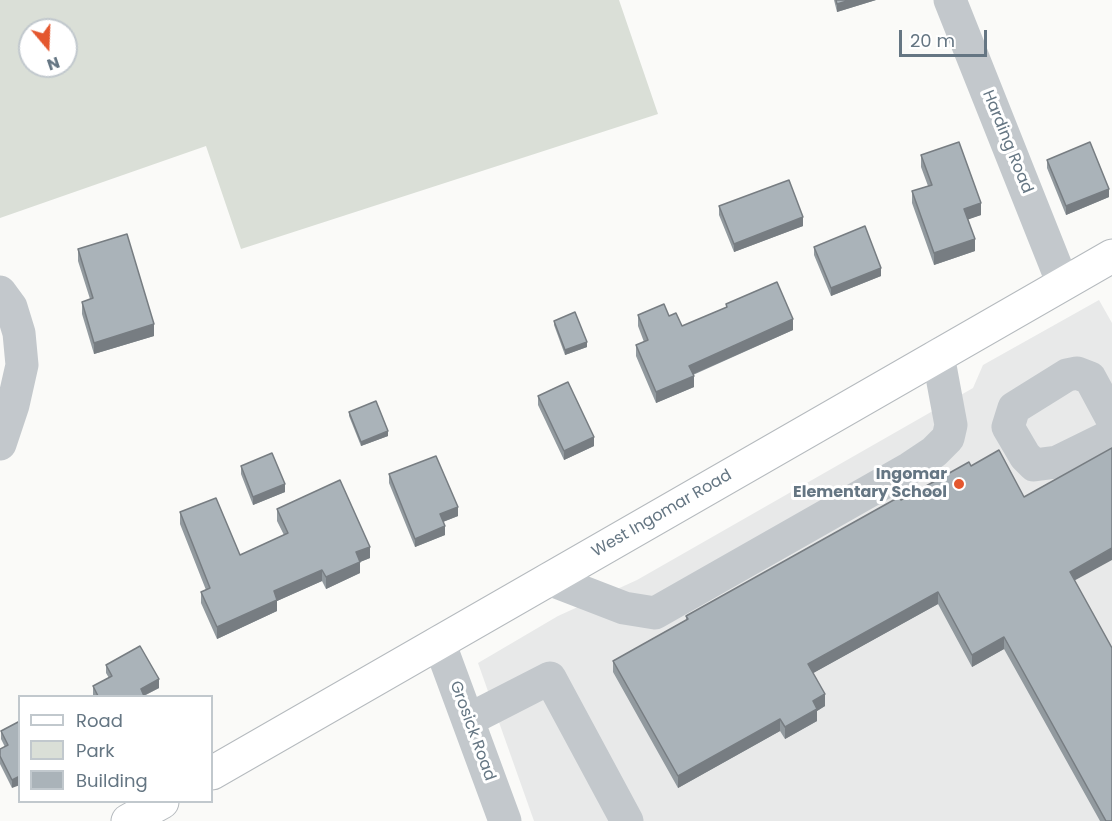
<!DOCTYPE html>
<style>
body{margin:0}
#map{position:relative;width:1112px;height:821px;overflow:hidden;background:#fafaf8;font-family:Poppins,sans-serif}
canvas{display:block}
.legend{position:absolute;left:18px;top:695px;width:195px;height:108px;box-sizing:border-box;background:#fff;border:2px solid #c1c8cd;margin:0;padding:8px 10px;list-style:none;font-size:18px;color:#657683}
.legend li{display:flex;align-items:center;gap:12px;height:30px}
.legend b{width:30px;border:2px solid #c1c8cd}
.north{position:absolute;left:18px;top:18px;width:60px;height:60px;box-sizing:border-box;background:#fff;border:2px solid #c1c8cd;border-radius:50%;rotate:161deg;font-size:16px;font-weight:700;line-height:24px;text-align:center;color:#657683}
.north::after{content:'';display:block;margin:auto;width:21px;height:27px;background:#e4572e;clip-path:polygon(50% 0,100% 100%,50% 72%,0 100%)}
.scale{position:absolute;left:899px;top:30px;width:88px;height:27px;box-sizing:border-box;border:3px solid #657683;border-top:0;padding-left:8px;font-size:18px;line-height:21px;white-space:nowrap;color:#657683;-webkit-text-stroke:4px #fff;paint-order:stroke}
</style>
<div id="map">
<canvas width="1112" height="821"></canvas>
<ul class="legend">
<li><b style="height:8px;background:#fff"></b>Road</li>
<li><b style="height:16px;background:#dadfd7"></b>Park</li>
<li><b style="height:16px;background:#aab3b9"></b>Building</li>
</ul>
<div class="north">N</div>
<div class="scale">20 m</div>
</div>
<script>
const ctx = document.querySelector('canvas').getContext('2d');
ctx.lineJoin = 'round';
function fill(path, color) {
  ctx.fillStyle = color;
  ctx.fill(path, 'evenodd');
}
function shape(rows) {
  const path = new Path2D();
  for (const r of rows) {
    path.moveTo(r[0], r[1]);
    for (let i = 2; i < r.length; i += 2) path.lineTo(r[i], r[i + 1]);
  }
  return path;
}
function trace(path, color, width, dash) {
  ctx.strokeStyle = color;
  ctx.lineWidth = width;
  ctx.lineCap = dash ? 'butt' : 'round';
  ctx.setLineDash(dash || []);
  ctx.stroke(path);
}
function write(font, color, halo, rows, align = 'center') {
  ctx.font = font + ' Poppins,sans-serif';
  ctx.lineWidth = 6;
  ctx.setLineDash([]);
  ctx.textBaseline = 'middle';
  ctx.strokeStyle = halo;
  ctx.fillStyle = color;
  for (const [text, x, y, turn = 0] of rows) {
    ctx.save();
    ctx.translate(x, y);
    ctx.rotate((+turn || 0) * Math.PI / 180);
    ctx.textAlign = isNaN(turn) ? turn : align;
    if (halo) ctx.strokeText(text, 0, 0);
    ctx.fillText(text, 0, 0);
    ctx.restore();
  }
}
fill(shape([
 [1099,300,1112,323,1112,821,534,821,478,663,558,616,637,580,973,388,983,365]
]), '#e8e9e9');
fill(shape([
 [0,0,619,0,658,114,241,249,206,146,0,218],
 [30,30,66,30,66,66,30,66]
]), '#dadfd7');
const major = shape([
 [212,773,1112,256],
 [128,821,162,802]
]);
trace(major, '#b5babe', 35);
trace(shape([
 [950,0,1063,284],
 [0,292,11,307,19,333,22,365,13,405,0,444],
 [1112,419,1090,378,1077,373,1067,375,1014,408,1008,427,1025,456,1034,465,1057,462,1112,435],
 [549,579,624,608,655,613,910,468,934,452,948,438,951,425,938,355],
 [439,642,505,821],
 [468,720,550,678,627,821]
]), '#c3c8cc', 33);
trace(major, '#fff', 33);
fill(shape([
 [834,0,876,0,837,12],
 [921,155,981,215,968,219,975,251,934,265,912,203,912,191,928,186,921,167],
 [1047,160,1109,197,1066,215,1047,168],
 [719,206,803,226,734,252,719,215],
 [814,247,881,276,831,296,814,255],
 [78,249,154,336,94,354,82,314,82,302,90,299,78,261],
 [726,304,793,330,693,375,694,387,656,403,636,356,636,345,644,342,638,326,638,315,669,316,682,326,726,308],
 [554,321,587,347,565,355,554,325],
 [538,396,594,446,564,460,538,405],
 [349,412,388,436,361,446,349,416],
 [241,466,285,492,253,505,241,474],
 [971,466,1024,497,1075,581,1112,821,1100,821,1004,649,972,667,938,604,813,673,825,706,817,711,817,721,785,739,780,731,678,788,613,672,613,661,686,620,686,616,901,500],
 [389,474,458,516,443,522,445,535,415,547,389,483],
 [277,509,370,558,360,562,360,573,326,589,322,581,277,601,277,611,217,639,201,603,201,592,206,590,180,524,180,512,240,555,284,535,277,521],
 [106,665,159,688,144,696,94,696,93,695,93,686,109,678,106,673],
 [20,721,12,788,0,764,0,749,5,747,1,739,1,731]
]), '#929a9f');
fill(shape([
 [850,0,876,0,837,12,837,4],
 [1109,189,1109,197,1066,215,1066,206],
 [981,203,981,215,964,221,964,209],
 [803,217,803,226,734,252,734,244],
 [975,239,975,251,934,265,934,253],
 [881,268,881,276,831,296,831,288],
 [793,319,793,330,689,376,689,366],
 [154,324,154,336,94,354,94,343],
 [587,342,587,347,565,355,565,350],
 [694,376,694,387,656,403,656,392],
 [388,431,388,436,361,446,361,442],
 [594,437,594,446,564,460,564,451],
 [285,484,285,492,253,505,253,497],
 [458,507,458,516,440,523,440,514],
 [445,526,445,535,415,547,415,539],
 [370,547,370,558,360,562,360,573,326,589,326,577,356,552],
 [1112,548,1112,560,1070,583,1070,572],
 [322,570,322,581,277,601,277,611,217,639,217,627,274,591],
 [938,592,938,604,808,676,808,664],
 [1004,637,1004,649,972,667,972,655],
 [159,679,159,688,143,696,141,689],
 [825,694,825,706,817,711,817,721,785,739,785,727,813,701],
 [780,719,780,731,678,788,678,776],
 [20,776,20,785,12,788,12,780]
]), '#777d82');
const building = shape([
 [836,0,850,0,837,4,836,0],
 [959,142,981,203,964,209,975,239,934,253,912,191,932,185,921,155,959,142],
 [1090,142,1109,189,1066,206,1047,160,1090,142],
 [789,180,803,217,734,244,719,206,789,180],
 [865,226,881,268,831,288,814,247,865,226],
 [127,234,154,324,94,343,82,302,93,298,78,249,127,234],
 [777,282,793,319,689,366,694,376,656,392,636,345,648,340,638,315,664,304,669,316,676,313,682,326,727,307,726,304,777,282],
 [575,312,587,342,565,350,554,321,575,312],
 [568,382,594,437,564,451,538,396,568,382],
 [376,401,388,431,361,442,349,412,376,401],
 [1112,448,1112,548,1070,572,1112,648,1112,821,1106,821,1004,637,972,655,938,592,808,664,825,694,813,701,817,709,785,727,780,719,678,776,613,661,688,619,686,616,899,497,901,500,969,462,971,466,999,450,1024,497,1112,448],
 [272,453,285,484,253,497,241,466,272,453],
 [436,456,458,507,440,514,445,526,415,539,389,474,436,456],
 [340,480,370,547,356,552,360,562,326,577,322,570,274,591,277,600,217,627,201,592,210,588,180,512,216,498,240,555,288,533,277,509,340,480],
 [140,646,159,679,141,689,144,696,98,696,93,686,112,676,106,665,140,646],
 [20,721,20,776,12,780,0,756,0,749,8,745,1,731,20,721]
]);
fill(building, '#aab3b9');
trace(building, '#777d82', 1.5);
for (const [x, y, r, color] of [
 [959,484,6,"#e4572e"]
]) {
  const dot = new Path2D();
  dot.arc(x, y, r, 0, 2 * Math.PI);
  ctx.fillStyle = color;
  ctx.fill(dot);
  trace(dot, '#fff', 2);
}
write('16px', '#657683', '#fff', [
 ["Harding Road",1007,142,68],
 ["West Ingomar Road",662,514,-30],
 ["Grosick Road",472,731,70]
]);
write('bold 16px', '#657683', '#fff', [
 ["Ingomar",947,475],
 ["Elementary School",947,493]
], 'right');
</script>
